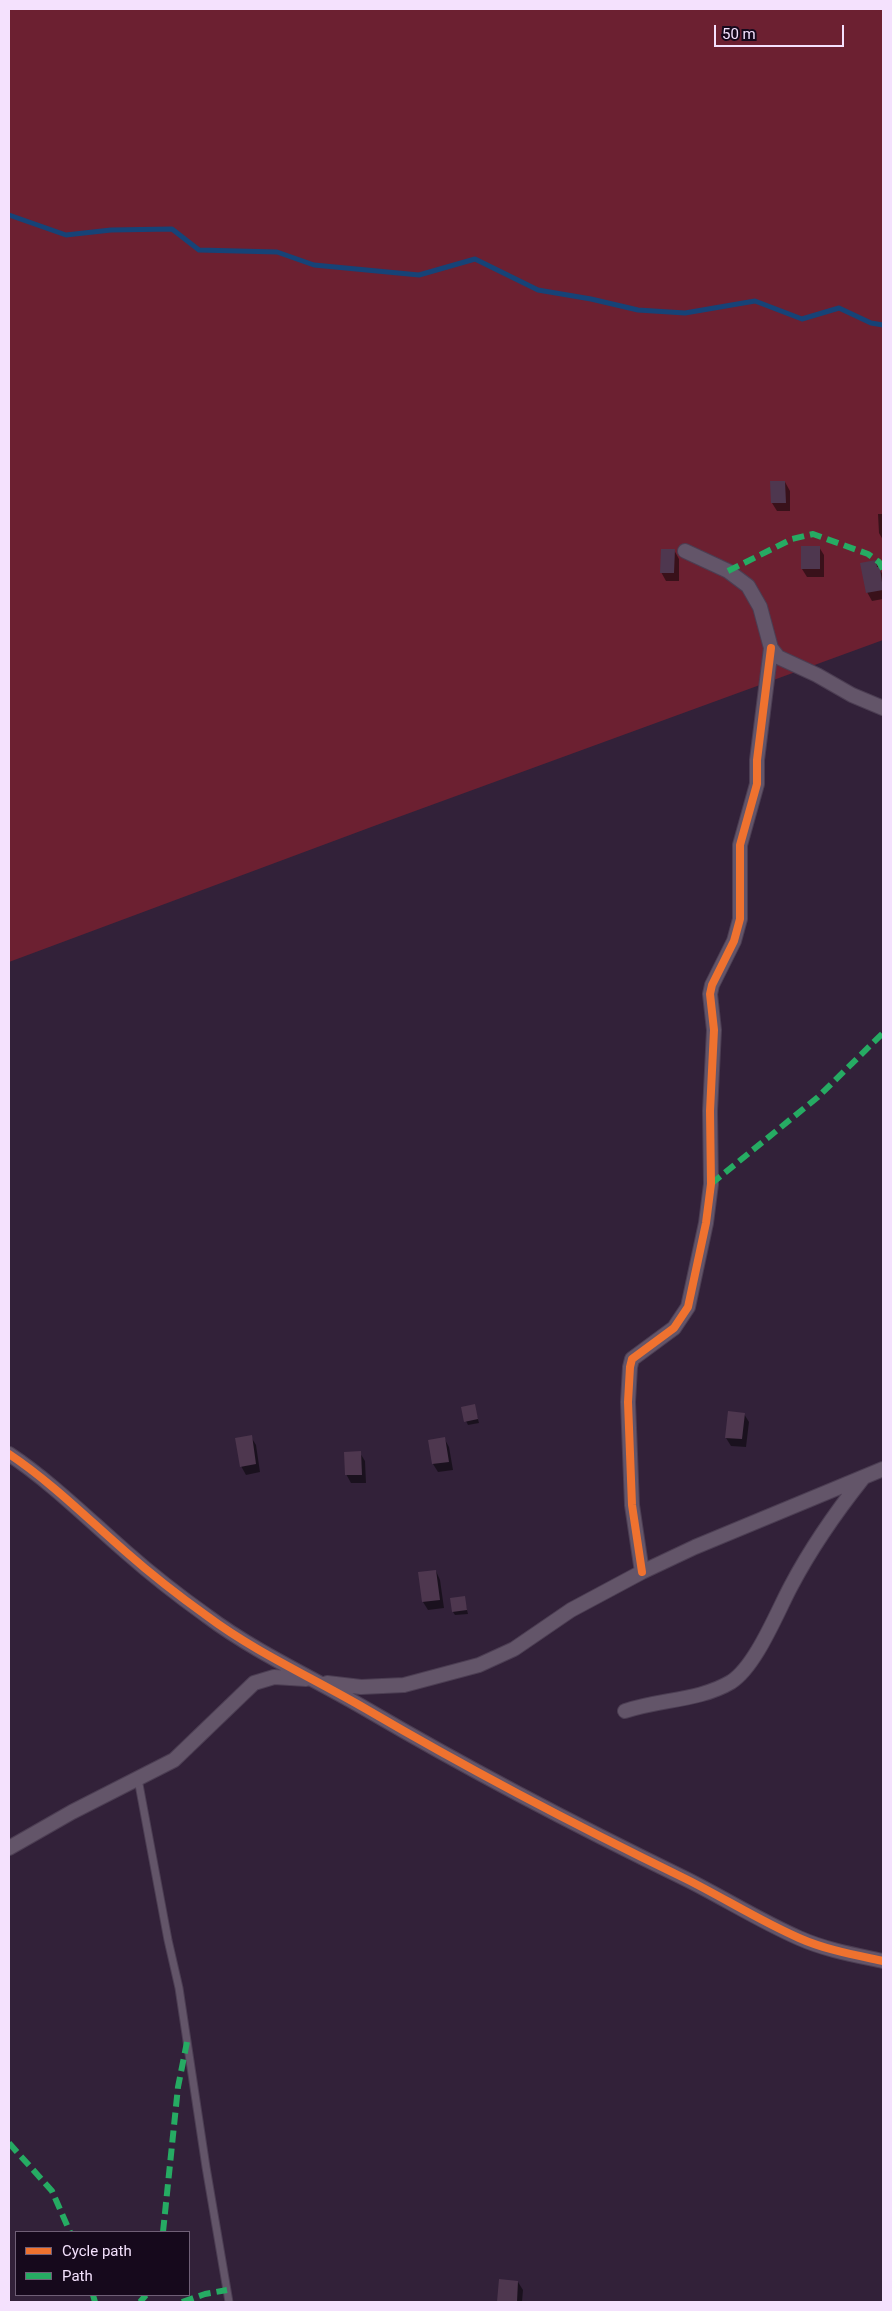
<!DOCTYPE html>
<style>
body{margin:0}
#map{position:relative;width:892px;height:2311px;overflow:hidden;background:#322139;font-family:Roboto,sans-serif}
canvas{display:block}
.frame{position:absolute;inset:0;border:10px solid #f4e1fd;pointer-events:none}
.legend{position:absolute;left:15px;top:2231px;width:175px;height:65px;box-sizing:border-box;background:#16091c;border:1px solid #6f5f76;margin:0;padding:6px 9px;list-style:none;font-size:15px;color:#f4e1fd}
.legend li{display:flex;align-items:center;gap:10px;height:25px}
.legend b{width:25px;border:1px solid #6f5f76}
.scale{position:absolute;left:714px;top:25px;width:130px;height:22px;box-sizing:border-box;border:2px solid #f4e1fd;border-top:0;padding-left:6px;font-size:15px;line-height:18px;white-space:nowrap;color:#f4e1fd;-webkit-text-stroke:4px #16091c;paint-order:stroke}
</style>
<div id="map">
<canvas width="892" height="2311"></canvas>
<div class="frame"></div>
<ul class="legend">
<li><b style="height:6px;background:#ef722f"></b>Cycle path</li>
<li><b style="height:6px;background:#26ab63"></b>Path</li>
</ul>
<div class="scale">50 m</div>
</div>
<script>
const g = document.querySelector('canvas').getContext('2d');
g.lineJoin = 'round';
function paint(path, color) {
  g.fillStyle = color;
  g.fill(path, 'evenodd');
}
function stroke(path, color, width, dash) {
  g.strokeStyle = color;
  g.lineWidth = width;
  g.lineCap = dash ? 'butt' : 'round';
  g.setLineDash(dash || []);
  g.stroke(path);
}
const green = new Path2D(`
 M9,9H883V640L374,826L9,962Z`);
const shadow = new Path2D(`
 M771,482H785L790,491V511H777L772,503Z
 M878,514H883V540L879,533Z
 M819,547L824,555V577H807L802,569Z
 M674,550L679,559V581H666L661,572Z
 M875,561L883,575V599L872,601L867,592Z
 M474,1405L479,1423L468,1425L466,1421Z
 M744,1414L749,1422L746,1447L731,1446L726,1438Z
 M251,1437L256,1445L260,1472L246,1475L241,1466Z
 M444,1438L449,1447L453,1470L438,1472L433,1464Z
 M360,1453L365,1461L366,1483H351L346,1474Z
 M436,1571L440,1580L444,1608L428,1610L423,1602Z
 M464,1598L468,1614L455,1615L453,1612Z
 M500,2280L518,2282L523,2290L522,2302H499Z`);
const stream = new Path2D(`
 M9,215L66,235L111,230L172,229L199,250L277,252L314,265L419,275L475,259L538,290L591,299L638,310L685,313L755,301L802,319L839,308L871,323L883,325`);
const building = new Path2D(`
 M770,481H785L786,503H771Z
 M801,546H820V569H801Z
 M661,549H675L674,573H660Z
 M876,560L877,567H880L883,590L866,593L860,563Z
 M475,1404L478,1419L464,1422L461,1407Z
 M728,1411L745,1413L742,1439L725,1438Z
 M252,1435L256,1464L240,1467L235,1438Z
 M445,1437L449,1462L432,1464L428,1440Z
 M361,1451L362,1475H345L344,1452Z
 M436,1570L440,1600L422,1602L418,1572Z
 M465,1596L467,1610L452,1612L450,1598Z
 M499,2279L518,2281L517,2302H497Z`);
const service = new Path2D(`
 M138,1779L168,1940L179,1988L206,2167L229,2302`);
const minor = new Path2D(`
 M685,551L728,571L748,586L760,607L771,648L778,657L817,675L852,695L883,708
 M9,1454C51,1482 88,1519 126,1552C152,1575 179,1596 207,1616C255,1652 313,1678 366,1709C470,1770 577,1826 686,1879C724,1898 760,1921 799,1938C826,1950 855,1955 883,1961
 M642,1572L632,1505L628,1402L630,1367L632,1359L674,1328L688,1307L706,1223L711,1184L710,1111L714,1030L710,994L712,985L734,941L740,919V845L757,784V760L771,648
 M327,1683L361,1687L404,1685L479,1665L514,1649L571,1610L642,1572L695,1547L883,1469
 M625,1711C660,1699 699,1701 731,1682C756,1666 777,1612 791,1586C811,1548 836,1512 863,1478
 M9,1848L72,1812L174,1760L254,1683L274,1677L306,1679`);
const quiet = new Path2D(`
 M728,571L792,539L813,534L868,554L879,562L883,569
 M711,1184L818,1097L883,1033
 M9,2143L52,2191L70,2232
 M163,2232L178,2087L187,2042
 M93,2295L95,2302
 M140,2302L146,2295
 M182,2302L205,2294L227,2290`);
const cycleway = new Path2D(`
 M9,1454C51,1482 88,1519 126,1552C152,1575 179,1596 207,1616C255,1652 313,1678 366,1709C470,1770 577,1826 686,1879C724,1898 760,1921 799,1938C826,1950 855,1955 883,1961
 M642,1572L632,1505L628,1402L630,1367L632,1359L674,1328L688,1307L706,1223L711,1184L710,1111L714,1030L710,994L712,985L734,941L740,919V845L757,784V760L771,648`);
paint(green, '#6c2031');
paint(shadow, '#0007');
stroke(stream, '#164377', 5);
paint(building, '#4e374f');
stroke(service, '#4c3e53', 9);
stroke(minor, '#4c3e53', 16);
stroke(service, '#635569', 7);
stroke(minor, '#635569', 14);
stroke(quiet, '#26ab63', 6, [12, 6]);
stroke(cycleway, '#ef722f', 8);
</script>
